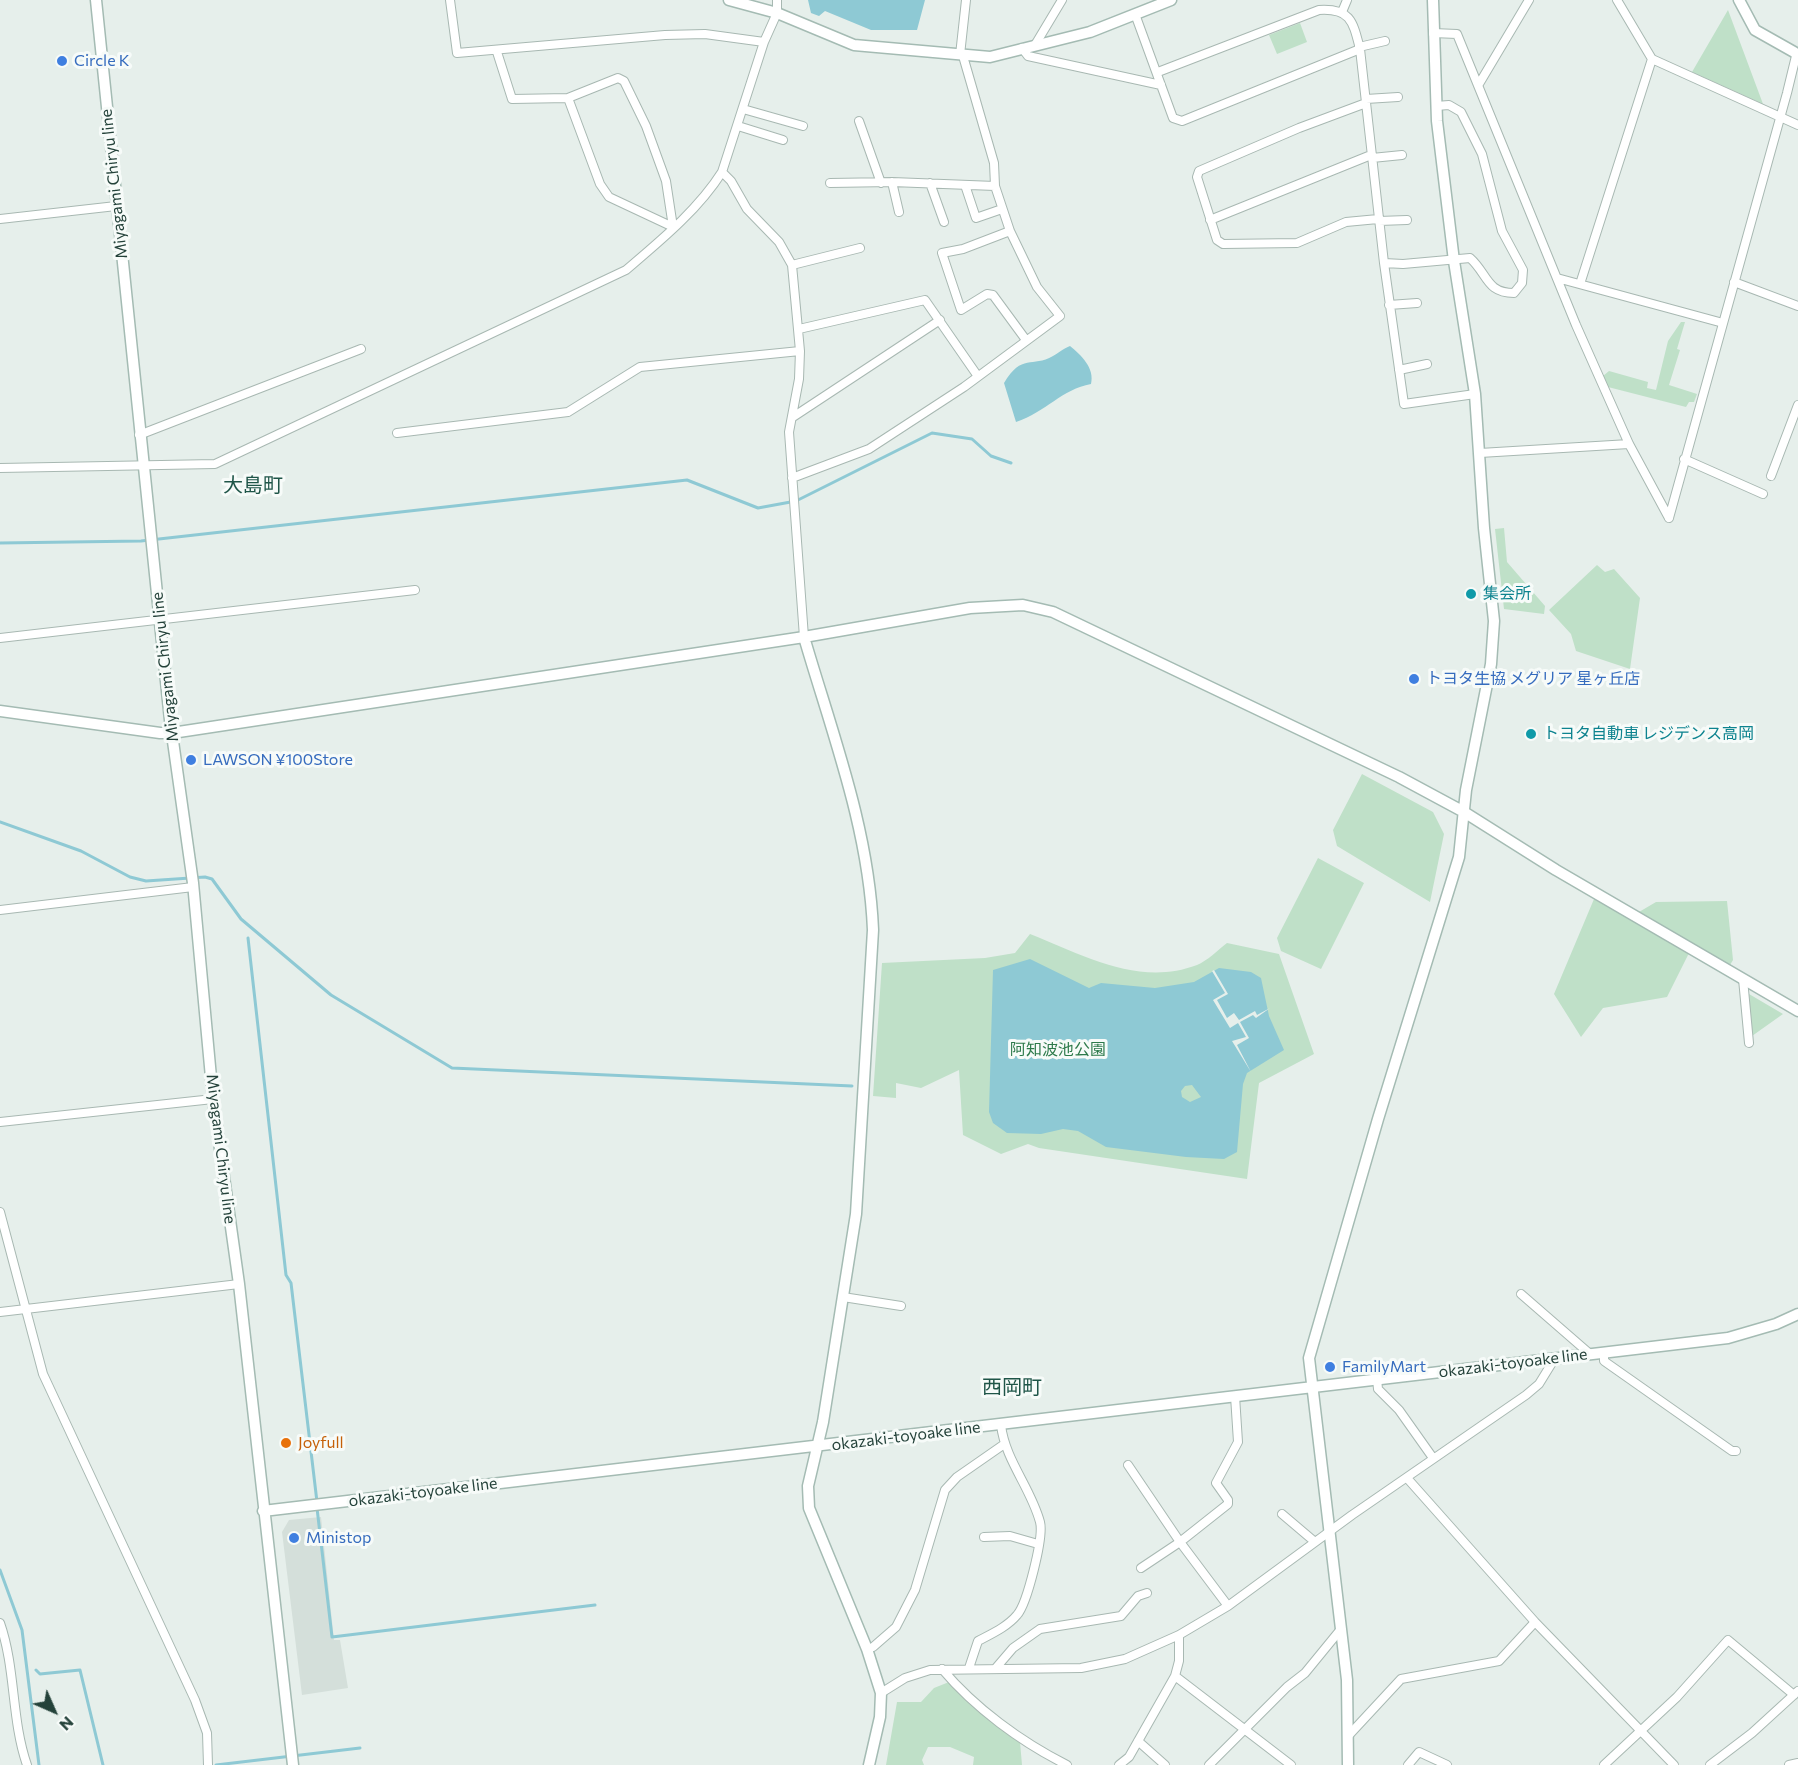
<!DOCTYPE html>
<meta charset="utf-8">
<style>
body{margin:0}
#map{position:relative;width:1798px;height:1765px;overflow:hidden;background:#e6efeb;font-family:Commissioner,sans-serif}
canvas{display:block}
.north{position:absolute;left:24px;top:1681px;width:60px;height:60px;-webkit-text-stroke:4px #f7fbf9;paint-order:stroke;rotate:135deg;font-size:16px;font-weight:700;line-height:24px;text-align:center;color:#24423a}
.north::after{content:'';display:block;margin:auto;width:21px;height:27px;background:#24423a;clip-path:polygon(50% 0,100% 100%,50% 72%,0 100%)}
</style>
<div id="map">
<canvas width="1798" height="1765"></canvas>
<div class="north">N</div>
</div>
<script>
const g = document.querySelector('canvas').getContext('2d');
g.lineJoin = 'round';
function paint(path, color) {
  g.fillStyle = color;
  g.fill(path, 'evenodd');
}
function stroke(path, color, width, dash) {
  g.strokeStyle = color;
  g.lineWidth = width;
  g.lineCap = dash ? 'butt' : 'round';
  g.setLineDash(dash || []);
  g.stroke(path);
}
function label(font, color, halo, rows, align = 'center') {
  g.font = font + ' Commissioner,"Noto Sans JP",sans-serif';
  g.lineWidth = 6;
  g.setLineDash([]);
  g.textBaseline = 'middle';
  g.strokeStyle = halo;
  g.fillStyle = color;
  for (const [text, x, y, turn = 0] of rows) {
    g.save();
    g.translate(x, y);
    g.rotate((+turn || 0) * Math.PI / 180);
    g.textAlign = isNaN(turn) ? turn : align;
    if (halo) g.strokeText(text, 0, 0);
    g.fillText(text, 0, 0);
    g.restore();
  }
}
const built = new Path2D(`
 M321,1517L334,1640H340L348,1688L302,1695L282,1532L289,1520Z`);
const green = new Path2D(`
 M1728,10L1763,104L1692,72Z
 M1300,23L1307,42L1277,54L1269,35Z
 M1681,322H1685L1677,349L1680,350L1669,385L1697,394L1694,402H1689L1686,407L1608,387L1603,376L1609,371L1648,382L1647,388L1656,390L1668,341Z
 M1504,528L1507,562L1545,606L1544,614L1504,609L1495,529Z
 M1597,565L1605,572L1614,569L1640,598L1630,669L1576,651L1571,634L1549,610Z
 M1362,774L1433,812L1444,834L1430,902L1337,846L1333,830Z
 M1318,858L1364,883L1321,969L1281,951L1277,938Z
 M1594,899L1689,953L1667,997L1603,1008L1581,1037L1554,994Z
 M1727,901L1733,960L1730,965L1639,912L1656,902Z
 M1030,934C1083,955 1139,987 1197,965C1207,961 1218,950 1227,943L1279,954L1314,1054L1259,1083L1247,1179L1039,1148L1028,1144L1001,1154L963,1135L959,1070L921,1088L896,1083V1098L873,1096L882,963L985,958L1015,953Z
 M1749,994L1783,1014L1752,1036Z
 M949,1682L1017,1738L1020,1742L1022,1765H973L974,1757L950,1747H928L922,1760L924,1765H886L897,1702H921L934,1688Z`);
const water = new Path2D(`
 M808,0H925L917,30H871L825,11L819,16L811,13Z
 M1070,346C1081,355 1095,368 1091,384C1062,389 1046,412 1016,422L1004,383C1022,353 1032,368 1053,356C1059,353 1062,349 1070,346Z
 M1030,959L1089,988L1101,983L1155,988L1194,982L1219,968L1251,972L1261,978L1269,1016L1284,1050L1247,1073L1243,1084L1237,1152L1224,1159L1186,1157L1106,1147L1078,1131L1063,1129L1041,1134L1007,1133L993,1123L989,1112L993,970ZM1192,1085L1201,1097L1190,1102L1182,1097L1181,1091L1185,1086Z`);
const pier = new Path2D(`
 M1214,970L1228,994L1217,1000L1227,1018L1234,1013L1239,1020L1255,1011L1257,1015L1270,1008L1256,1018L1253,1015L1240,1022L1249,1038L1237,1045L1251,1072L1232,1041L1246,1037L1238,1023L1230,1028L1213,1000L1225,993L1212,971Z`);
const stream = new Path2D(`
 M0,543L141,541L687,480L758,508L796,501L932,433L972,439L991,456L1011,463
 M0,822L81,851L130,877L146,881L205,877L212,879L241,919L331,995L452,1068L852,1086
 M248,938L286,1275L291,1283L317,1502
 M317,1508L332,1637L595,1605
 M0,1570L22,1630L39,1765
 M36,1670L40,1674L80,1670L103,1765
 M216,1765L360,1748`);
const street = new Path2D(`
 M450,0L457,53L665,35L705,34L764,42
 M1617,0L1652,59L1798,125
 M1342,12L1347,0
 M1135,14L1173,118L1182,121L1360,49
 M1433,33L1457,34L1576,325L1629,444L1669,518
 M1035,45L1062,0
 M1359,47L1385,41
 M1022,48L1028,56L1161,85
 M497,52L512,99L568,98L600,184L609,197L673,227
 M960,55L966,0
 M1158,72L1319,10C1351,8 1353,22 1360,49L1384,263L1404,404L1475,394
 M1479,84L1529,0
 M568,98L618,78L624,81L646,126L666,181L673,227
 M1366,99L1398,97
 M1366,103L1299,128L1199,171L1197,177L1217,240L1223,244L1297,243L1346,222L1378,219
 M743,109L803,126
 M859,121L881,183
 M738,126L783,140
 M1372,158L1402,155
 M722,172L731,181L747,209L779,242L792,265L800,351L799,379L789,432L804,637
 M892,182L899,212
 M830,183L892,182L995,186
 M930,183L944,222
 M965,185L976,218L1002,209
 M0,219L116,206
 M1210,220L1371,155
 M1379,221L1407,220
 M1010,231L963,249L942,253L961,310L987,294L993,295L1026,340
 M1384,263L1403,264L1470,258C1488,274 1486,293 1514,293L1522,283L1523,270L1502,231L1482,154L1461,112L1449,105L1436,106
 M792,265L860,248
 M1557,278L1723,323
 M1734,282L1798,306
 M1580,284L1652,59
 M1389,305L1417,303
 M799,329L925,300L977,375
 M1399,370L1427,364
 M793,417L940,320
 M397,433L568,412L640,367L800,351
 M139,435L361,349
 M1480,453L1629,444
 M1684,459L1763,494
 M0,468L215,464L626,270C660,241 698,210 722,172L764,42L777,13V0
 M1771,476L1798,405
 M792,478L869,449L964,387L1060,316L1037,287L1010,231L995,186L994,163L963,56
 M1669,518L1787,93L1796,56L1794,52
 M0,638L415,590
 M0,910L193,887
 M1743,979L1749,1043
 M0,1122L213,1099
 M0,1212L43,1374L195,1700L207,1733L208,1765
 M1521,1294L1590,1354
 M843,1297L901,1306
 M0,1312L239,1284
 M1604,1352V1361L1732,1451H1736
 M1377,1379L1378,1389L1399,1410L1433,1458
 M1128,1465L1180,1542L1228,1504V1500L1216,1483L1238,1442L1235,1396
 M1407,1478L1535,1622L1674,1765
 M1282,1514L1315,1542
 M984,1537L1010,1536L1038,1544
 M1141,1568L1180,1542L1228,1606
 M0,1623C16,1669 11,1719 27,1765
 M867,1649L873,1647L896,1627L915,1590L945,1490L957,1477L1003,1445
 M969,1668L978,1641C991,1634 1007,1627 1017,1615C1027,1604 1044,1537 1040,1522C1031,1488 1005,1460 1001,1425
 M942,1669C975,1708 1021,1742 1067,1765
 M995,1669L1013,1648L1040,1629L1121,1616L1138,1596L1147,1593
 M1175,1676L1291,1765
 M881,1693L905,1678L930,1670L1081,1668L1125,1659L1179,1635L1228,1606L1352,1515L1526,1395L1539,1384L1555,1358
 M1349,1735L1401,1679L1499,1661L1535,1622
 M1138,1741L1165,1765
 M1119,1765L1129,1757L1175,1676L1179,1661V1635
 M1209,1765L1287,1687L1305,1673L1341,1629
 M1408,1765L1419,1752L1447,1765
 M1604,1765L1677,1697L1728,1640L1794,1695
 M1710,1765L1752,1733L1798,1691
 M1789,1765L1798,1763`);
const secondary = new Path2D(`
 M96,0L170,720L193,883L213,1099L239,1284L293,1765
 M729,0L777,13L854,45L990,57L1090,32L1171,0
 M1739,0L1755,30L1794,52
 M804,637C832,733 869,829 873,930L856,1214L823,1422L808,1486L809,1508L867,1649L881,1693L880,1717L869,1765
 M0,711L160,733H172L804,637L970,608L1023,605L1053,612L1399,777L1464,812L1556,870L1798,1011
 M263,1511L1728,1338L1776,1324L1798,1314
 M1348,1765L1347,1680L1309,1358L1378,1119L1459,857L1466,790L1491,664L1494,621L1484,528L1475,394L1454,261L1437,121L1433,0`);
const markers = [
 [62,61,6,"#3f7fe0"],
 [1471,594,6,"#0f9aa8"],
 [1414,679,6,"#3f7fe0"],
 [1531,734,6,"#0f9aa8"],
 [191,760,6,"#3f7fe0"],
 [1330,1367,6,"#3f7fe0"],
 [286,1443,6,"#e8710a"],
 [294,1538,6,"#3f7fe0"]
];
const shopNames = [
 ["Circle K",74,61],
 ["トヨタ生協 メグリア 星ヶ丘店",1426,679],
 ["LAWSON ¥100Store",203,760],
 ["FamilyMart",1342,1367],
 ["Ministop",306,1538]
];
const streetNames = [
 ["Miyagami Chiryu line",114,184,-96],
 ["Miyagami Chiryu line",165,667,-96],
 ["Miyagami Chiryu line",221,1149,83],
 ["okazaki-toyoake line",1513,1363,-7],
 ["okazaki-toyoake line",906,1436,-7],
 ["okazaki-toyoake line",423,1492,-7]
];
const cultureNames = [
 ["集会所",1483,594],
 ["トヨタ自動車 レジデンス高岡",1543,734]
];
const parkNames = [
 ["阿知波池公園",1058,1050]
];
const foodNames = [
 ["Joyfull",298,1443]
];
const quarterNames = [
 ["大島町",253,485],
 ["西岡町",1012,1387]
];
paint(built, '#d4dfda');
paint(green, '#bfe0c8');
paint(water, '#8ec9d4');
paint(pier, '#e6efeb');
stroke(stream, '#8ec9d4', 3);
stroke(street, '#a8b8b2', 10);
stroke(secondary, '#a4bbb3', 13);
stroke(street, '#fff', 8);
stroke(secondary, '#fff', 10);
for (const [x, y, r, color] of markers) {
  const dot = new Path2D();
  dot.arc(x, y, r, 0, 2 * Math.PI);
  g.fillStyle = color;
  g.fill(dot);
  stroke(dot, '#f7fbf9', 2);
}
label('16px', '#366cbe', '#f7fbf9', shopNames, 'left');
label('16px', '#24423a', '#f7fbf9', streetNames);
label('16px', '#0d838f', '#f7fbf9', cultureNames, 'left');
label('16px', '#2d7a4b', '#f7fbf9', parkNames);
label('16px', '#c56008', '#f7fbf9', foodNames, 'left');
label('20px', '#1f5548', '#f7fbf9', quarterNames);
</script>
